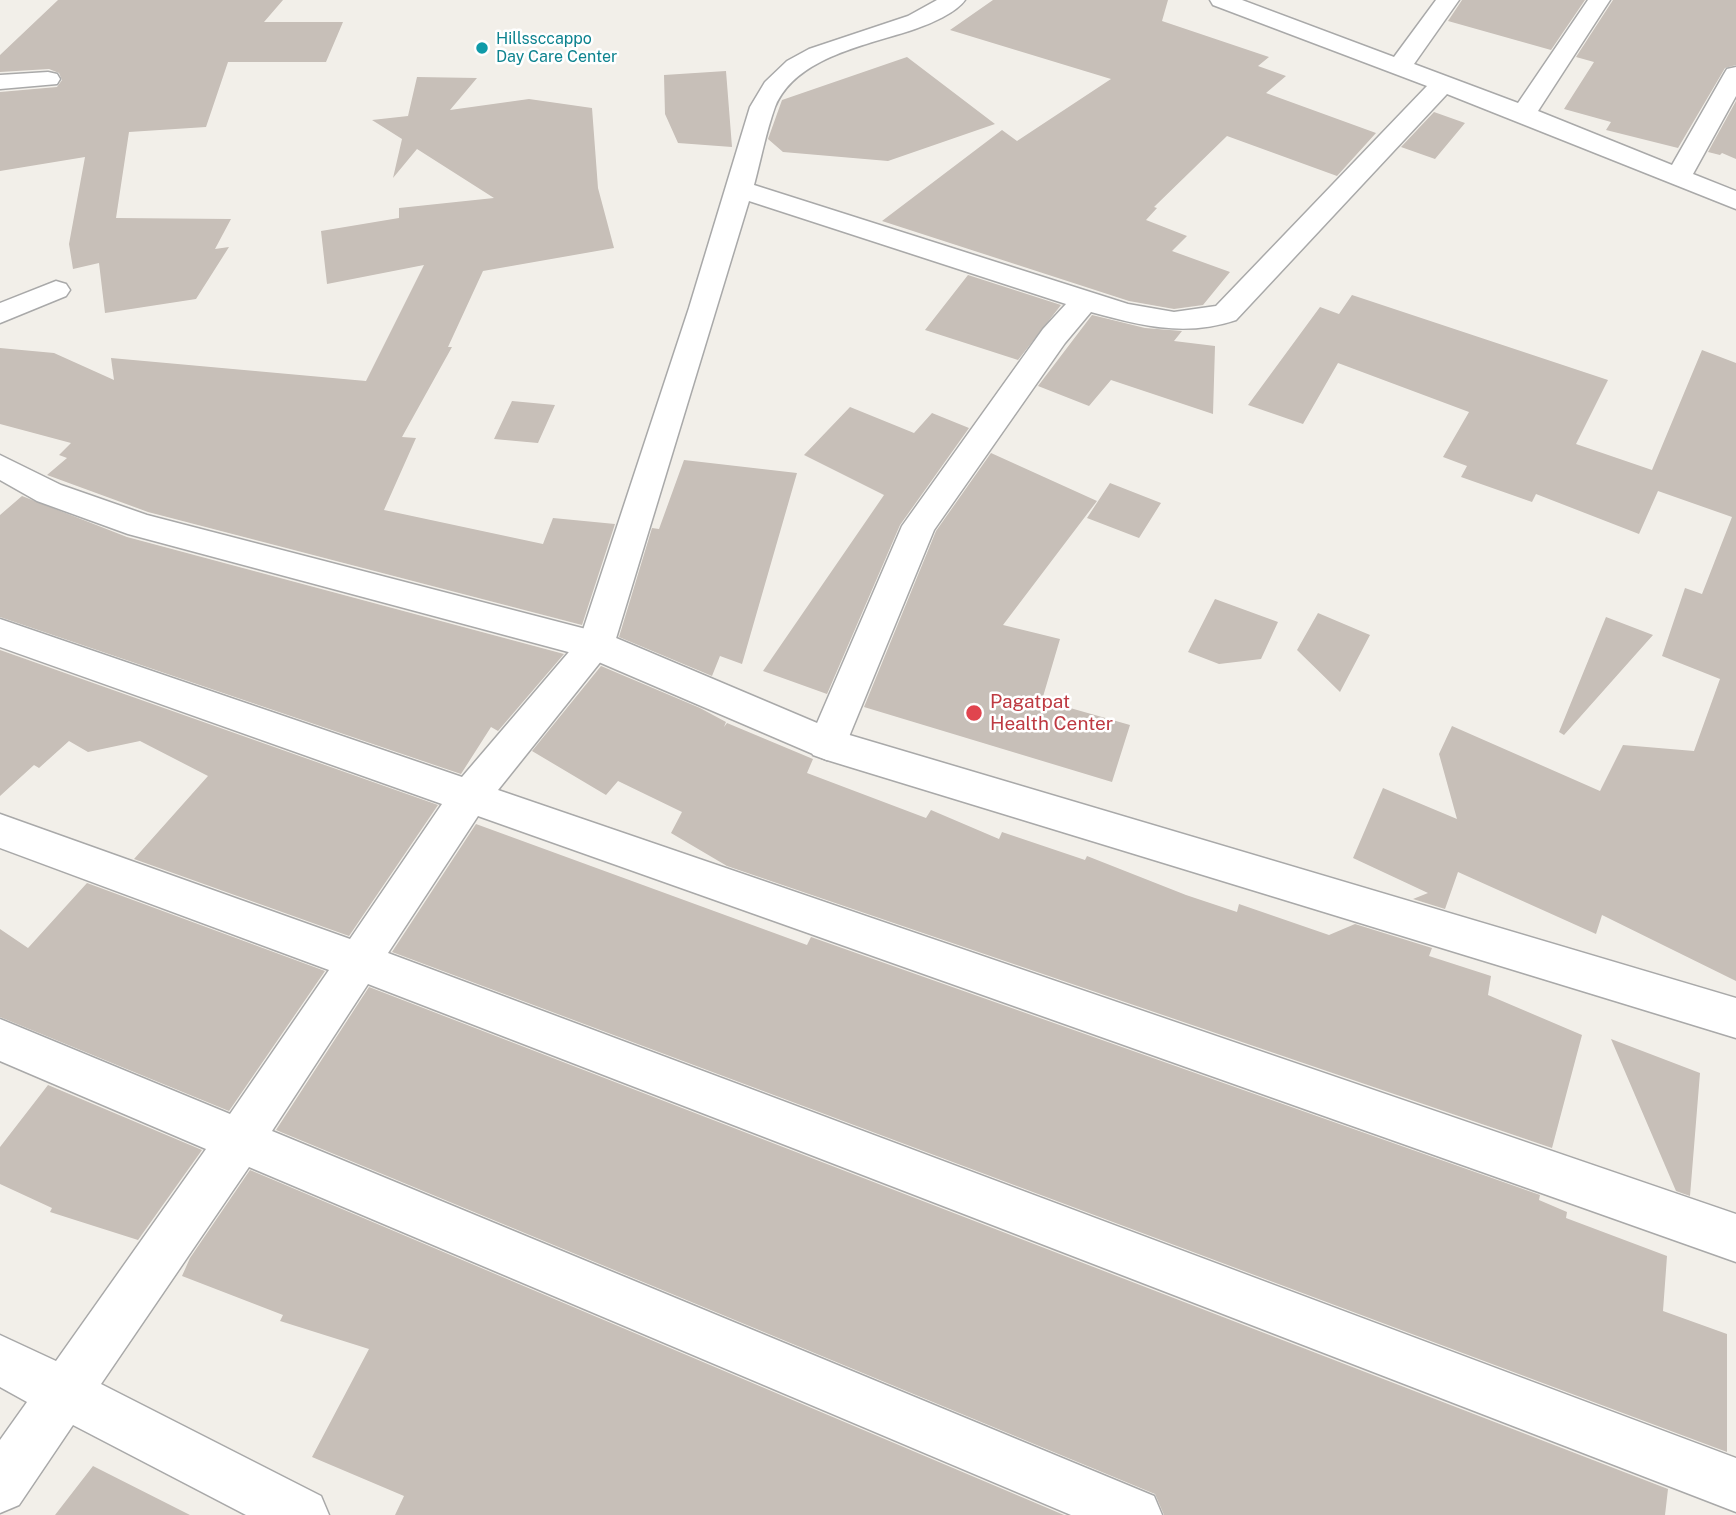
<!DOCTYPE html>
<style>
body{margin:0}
canvas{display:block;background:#f2efe9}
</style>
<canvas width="1736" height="1515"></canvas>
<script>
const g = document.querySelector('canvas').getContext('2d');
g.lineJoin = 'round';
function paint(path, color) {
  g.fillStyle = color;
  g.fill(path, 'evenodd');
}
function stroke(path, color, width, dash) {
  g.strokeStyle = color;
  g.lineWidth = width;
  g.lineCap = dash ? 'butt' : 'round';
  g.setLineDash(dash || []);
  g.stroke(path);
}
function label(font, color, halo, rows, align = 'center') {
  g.font = font + ' "Public Sans",sans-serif';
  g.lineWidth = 5;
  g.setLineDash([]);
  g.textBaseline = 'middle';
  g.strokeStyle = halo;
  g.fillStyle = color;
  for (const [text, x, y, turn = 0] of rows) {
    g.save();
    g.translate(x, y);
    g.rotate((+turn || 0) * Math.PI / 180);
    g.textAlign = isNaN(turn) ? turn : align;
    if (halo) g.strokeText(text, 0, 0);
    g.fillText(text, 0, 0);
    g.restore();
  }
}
const building = new Path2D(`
 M58,0H283L264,22H343L326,62H228L206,127L129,132L116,218L231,219L215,249L229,247L196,299L105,313L99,263L73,269L69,244L85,157L0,171V92L57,87L62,80L59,73L49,69L0,72V55Z
 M993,0H1168L1162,21L1269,57L1258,66L1286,76L1266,93L1376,133L1337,176L1227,136L1154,207L1157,208L1146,220L1187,236L1172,251L1230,272L1203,305L1174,309L1129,301L882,221L1002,130L1017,141L1111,79L950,30Z
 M1462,0H1585L1551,50L1448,21Z
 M1613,0H1736V65L1725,68L1678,148L1606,130L1611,122L1564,109L1594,62L1576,57Z
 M907,57L995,124L888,161L783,152L768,139L782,100Z
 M726,71L732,147L678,143L665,114L664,75Z
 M417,77L477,78L450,110L529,99L592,108L598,188L614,248L483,271L448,347H452L402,437L416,438L384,510L543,544L553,518L615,524L582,625L148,512L47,475L67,458L59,455L71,443L0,424V348L54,353L114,380L111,358L366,381L424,265L327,284L321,231L399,218V208L494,198L417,149L393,178L402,139L372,120L408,116Z
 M1736,101V159L1722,153L1720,155L1708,152Z
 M1434,112L1465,123L1435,159L1401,147Z
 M968,275L1061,305L1018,360L925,330Z
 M1352,295L1608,380L1576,444L1652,470L1702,350L1736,363V981L1602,915L1596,934L1458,872L1445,909L1413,899L1428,893L1353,858L1383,788L1457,819L1439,754L1452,726L1600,791L1623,745L1694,751L1720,679L1662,656L1685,588L1702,594L1732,517L1658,491L1639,534L1536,494L1532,502L1461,477L1467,466L1443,457L1469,412L1338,363L1303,424L1248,405L1320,307L1339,314Z
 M1092,315L1145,328L1182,331L1174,341L1215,346L1213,414L1111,380L1089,406L1038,386Z
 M512,401L555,405L538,443L494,439Z
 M850,407L914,433L932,413L969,428L900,525L827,694L763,671L884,495L804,455Z
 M991,453L1097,501L1003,625L1060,639L1042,700L1130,725L1112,782L864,707L936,531Z
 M684,460L797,473L742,664L720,656L712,676L619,637L652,528L659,529Z
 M1110,483L1161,503L1139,538L1087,518Z
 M22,496L127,537L564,654L498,731L491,727L461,774L0,617V515Z
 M1215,599L1278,622L1261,659L1219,664L1188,652Z
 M1318,613L1370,635L1340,692L1297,650Z
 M1606,617L1653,635L1564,735L1559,732Z
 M0,650L438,805L349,936L134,859L208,776L140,741L88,752L69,741L39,768L34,765L0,796Z
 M601,666L700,708L726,722L724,727L727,723L813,759L807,773L926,818L931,810L999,839L1002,832L1085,860L1087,856L1186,895L1237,912L1239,904L1329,935L1355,924L1432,948L1429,956L1491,976L1488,995L1582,1035L1552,1148L727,866L671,833L682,812L618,781L606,795L532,751Z
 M476,824L807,945L811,937L1540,1195L1539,1200L1567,1212L1566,1218L1667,1256L1663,1311L1727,1334V1452L392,952Z
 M87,883L325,971L229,1111L0,1017V929L28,948Z
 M369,987L1668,1489L1665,1515H1164L1155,1494L276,1130Z
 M1611,1039L1700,1073L1690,1196L1676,1191Z
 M48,1085L202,1150L138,1240L50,1212L52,1208L0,1184V1147Z
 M250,1170L1064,1515H395L404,1496L312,1457L369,1349L280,1321L283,1315L182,1276L190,1258Z
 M93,1466L190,1515H55Z`);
const minor = new Path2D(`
 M937,0H965C956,13 930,24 915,29C869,45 796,56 775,107C766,132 761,159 754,185L1128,304L1174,312L1216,306L1427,86L1213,5L1210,0H1242L1394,57L1436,0H1459L1414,64L1518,103L1588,0H1610L1538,111L1672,165L1724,74L1727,69L1736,67V96L1693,174L1736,191V209L1447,94L1236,320C1185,337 1142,326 1091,312L1065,343L934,530L846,744L841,755L827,760L813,755L808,744L902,526L1043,329L1066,304L749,201L614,645L498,790L1736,1214V1262L478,816L388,953L1736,1458V1512L368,984L272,1131L1154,1496L1162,1515H1071L249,1167L101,1384L321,1496L329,1515H246L73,1425L19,1505L0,1513V1440L27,1402L0,1387V1335L56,1361L206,1149L0,1061V1019L230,1114L329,970L0,848V814L350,939L442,804L0,647V619L462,777L580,639L689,308L750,107L765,82L787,61L809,49L908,16Z
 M48,72L57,74L60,79L57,84L0,89V75Z
 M56,281L66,284L70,290L66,296L0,323V303Z`);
const tertiary = new Path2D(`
 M0,455L61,485L147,515L609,635L836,731L1736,998V1038L827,760L587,657L128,534L37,501L0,480Z`);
const markers = [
 [482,48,7,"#0f9aa8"],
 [974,713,9,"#e0444e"]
];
const farCulturenames = [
 ["Hillssccappo",496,39],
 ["Day Care Center",496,57]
];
const healthNames = [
 ["Pagatpat",990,702],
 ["Health Center",990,724]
];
paint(building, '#c7bfb8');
stroke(minor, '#a9a9a9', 3);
stroke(tertiary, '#a9a9a9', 3);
paint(minor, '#fff');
paint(tertiary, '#fff');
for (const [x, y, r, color] of markers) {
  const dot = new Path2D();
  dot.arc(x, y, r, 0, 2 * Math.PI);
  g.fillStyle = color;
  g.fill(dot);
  stroke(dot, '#fff', 2.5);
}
label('16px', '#0d838f', '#fff', farCulturenames, 'left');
label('19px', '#be3a42', '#fff', healthNames, 'left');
</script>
